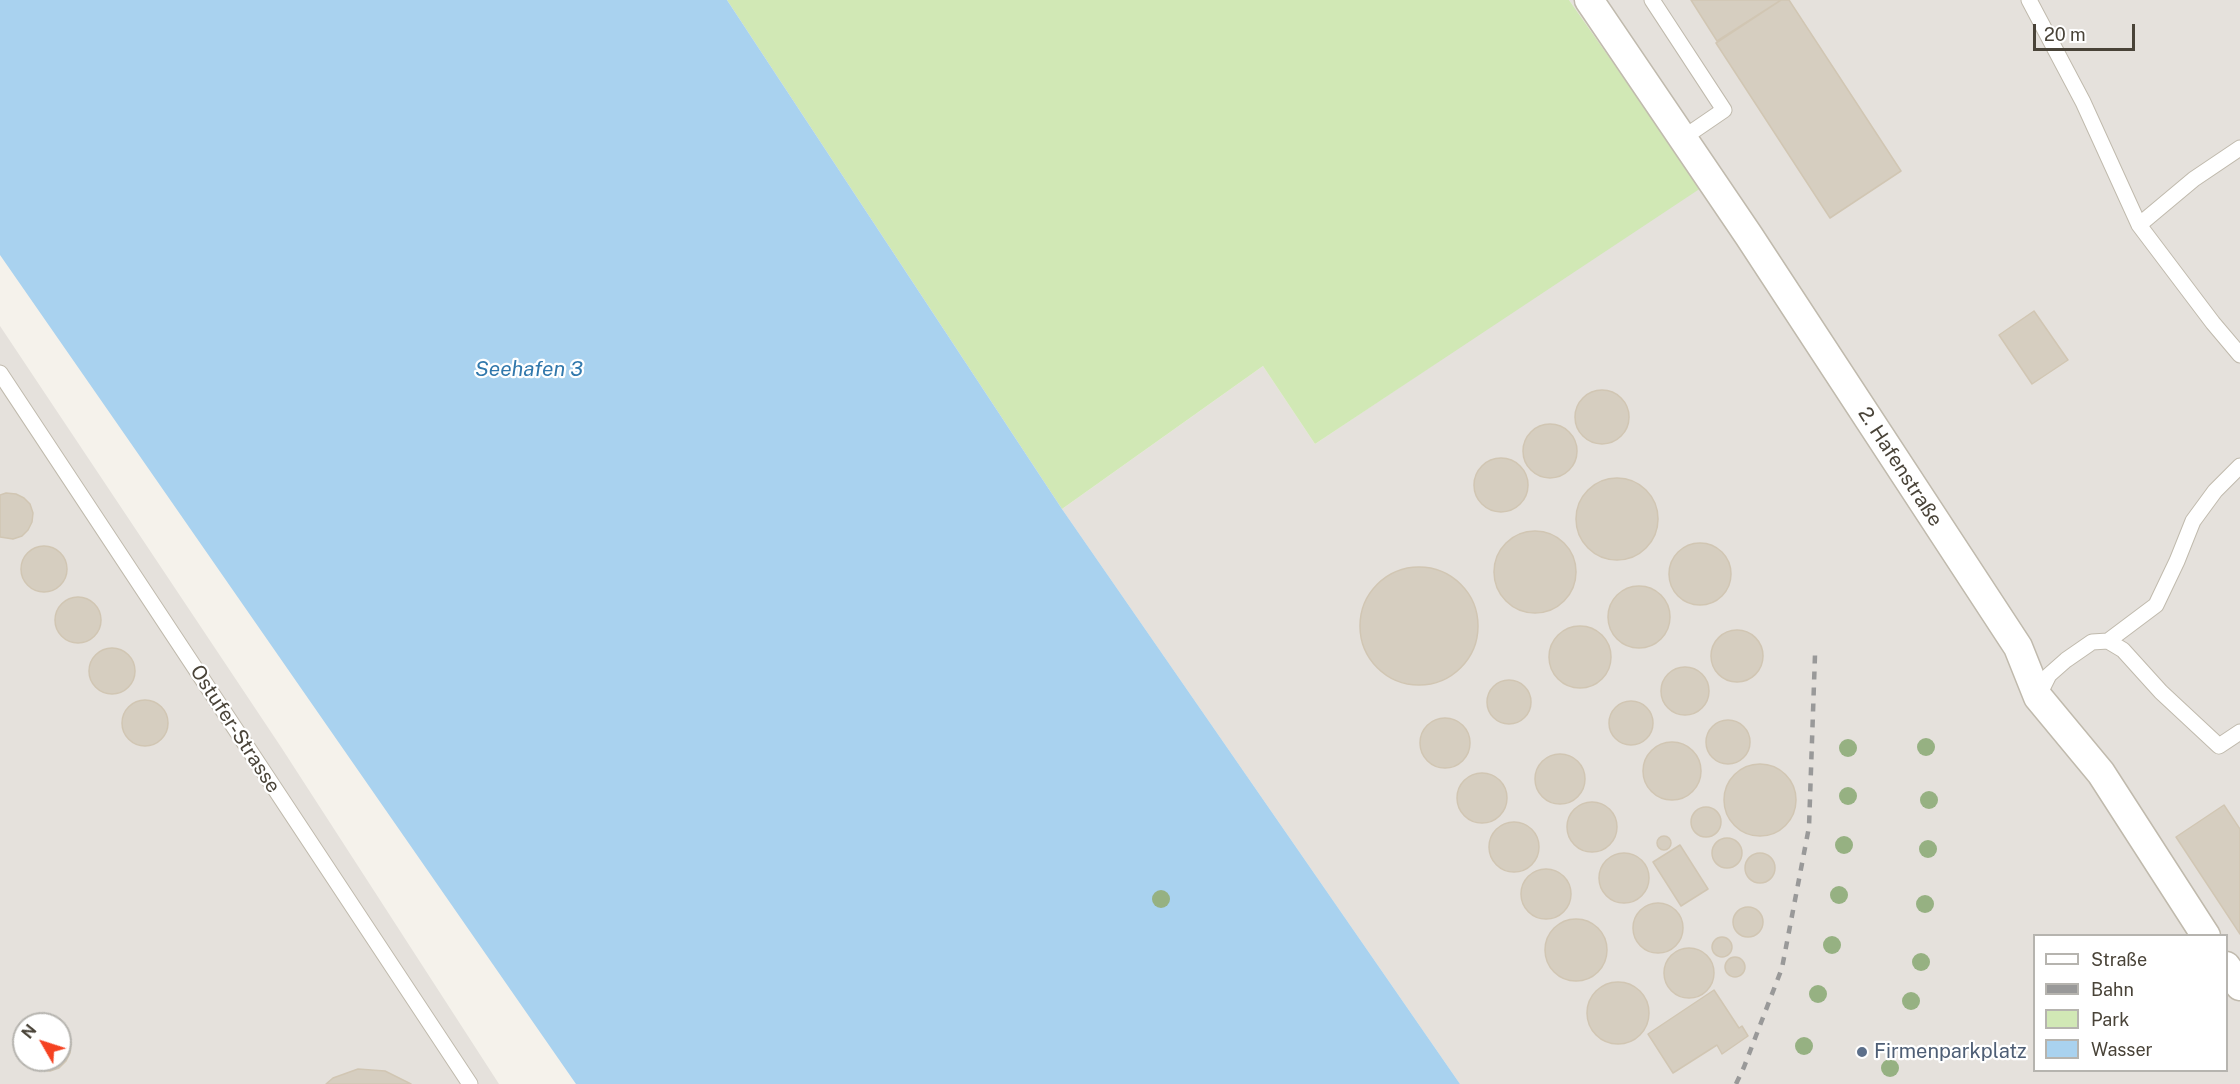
<!DOCTYPE html>
<meta charset="utf-8">
<style>
body{margin:0}
#map{position:relative;width:2240px;height:1084px;overflow:hidden;background:#f5f2eb;font-family:"Public Sans",sans-serif}
canvas{display:block}
.legend{position:absolute;left:2033px;top:934px;width:195px;height:138px;box-sizing:border-box;background:#fff;border:2px solid #b6b4af;margin:0;padding:8px 10px;list-style:none;font-size:18px;color:#494338}
.legend li{display:flex;align-items:center;gap:12px;height:30px}
.legend b{width:30px;border:2px solid #b6b4af}
.north{position:absolute;left:12px;top:1012px;width:60px;height:60px;box-sizing:border-box;background:#fff;border:2px solid #b6b4af;border-radius:50%;rotate:309deg;font-size:16px;font-weight:700;line-height:24px;text-align:center;color:#494338}
.north::after{content:'';display:block;margin:auto;width:21px;height:27px;background:#f54221;clip-path:polygon(50% 0,100% 100%,50% 72%,0 100%)}
.scale{position:absolute;left:2033px;top:24px;width:102px;height:27px;box-sizing:border-box;border:3px solid #494338;border-top:0;padding-left:8px;font-size:18px;line-height:21px;white-space:nowrap;color:#494338;-webkit-text-stroke:4px #fff;paint-order:stroke}
</style>
<div id="map">
<canvas width="2240" height="1084"></canvas>
<ul class="legend">
<li><b style="height:8px;background:#fff"></b>Straße</li>
<li><b style="height:8px;background:#999"></b>Bahn</li>
<li><b style="height:16px;background:#d1e8b5"></b>Park</li>
<li><b style="height:16px;background:#a9d2ef"></b>Wasser</li>
</ul>
<div class="north">N</div>
<div class="scale">20 m</div>
</div>
<script>
const g = document.querySelector('canvas').getContext('2d');
g.lineJoin = 'round';
function paint(path, color) {
  g.fillStyle = color;
  g.fill(path, 'evenodd');
}
function stroke(path, color, width, dash) {
  g.strokeStyle = color;
  g.lineWidth = width;
  g.lineCap = dash ? 'butt' : 'round';
  g.setLineDash(dash || []);
  g.stroke(path);
}
function label(font, color, halo, rows, align = 'center') {
  g.font = font + ' "Public Sans",sans-serif';
  g.lineWidth = 4.5;
  g.setLineDash([]);
  g.textBaseline = 'middle';
  g.strokeStyle = halo;
  g.fillStyle = color;
  for (const [text, x, y, turn = 0] of rows) {
    g.save();
    g.translate(x, y);
    g.rotate((+turn || 0) * Math.PI / 180);
    g.textAlign = isNaN(turn) ? turn : align;
    if (halo) g.strokeText(text, 0, 0);
    g.fillText(text, 0, 0);
    g.restore();
  }
}
const industrial = new Path2D(`
 M1569,0H2240V1084H1460L1062,509L1263,366L1315,444L1439,361L1675,152ZM2034,936H2226V1070H2034Z
 M0,326L281,747L499,1084H0ZM24,1024H60V1060H24Z`);
const green = new Path2D(`
 M727,0H1569L1701,188L1315,444L1263,366L1062,509Z`);
const water = new Path2D(`
 M0,0H727L1062,509L1460,1084H576L0,255Z`);
const building = new Path2D(`
 M1691,0H1781L1717,41Z
 M1781,0H1789L1901,171L1830,218L1716,43Z
 M2034,311L2068,360L2032,384L1999,335Z
 M1575 417a27 27 0 1 1 54 0a27 27 0 1 1-54 0Z
 M1523 451a27 27 0 1 1 54 0a27 27 0 1 1-54 0Z
 M1474 485a27 27 0 1 1 54 0a27 27 0 1 1-54 0Z
 M1576 519a41 41 0 1 1 82 0a41 41 0 1 1-82 0Z
 M6,493L16,494L24,498L30,504L33,513L32,522L28,530L22,536L13,539L0,537V495Z
 M1494 572a41 41 0 1 1 82 0a41 41 0 1 1-82 0Z
 M1669 574a31 31 0 1 1 62 0a31 31 0 1 1-62 0Z
 M21 569a23 23 0 1 1 46 0a23 23 0 1 1-46 0Z
 M1360 626a59 59 0 1 1 118 0a59 59 0 1 1-118 0Z
 M1608 617a31 31 0 1 1 62 0a31 31 0 1 1-62 0Z
 M55 620a23 23 0 1 1 46 0a23 23 0 1 1-46 0Z
 M1549 657a31 31 0 1 1 62 0a31 31 0 1 1-62 0Z
 M1711 656a26 26 0 1 1 52 0a26 26 0 1 1-52 0Z
 M89 671a23 23 0 1 1 46 0a23 23 0 1 1-46 0Z
 M1661 691a24 24 0 1 1 48 0a24 24 0 1 1-48 0Z
 M1487 702a22 22 0 1 1 44 0a22 22 0 1 1-44 0Z
 M122 723a23 23 0 1 1 46 0a23 23 0 1 1-46 0Z
 M1609 723a22 22 0 1 1 44 0a22 22 0 1 1-44 0Z
 M1420 743a25 25 0 1 1 50 0a25 25 0 1 1-50 0Z
 M1706 742a22 22 0 1 1 44 0a22 22 0 1 1-44 0Z
 M1643 771a29 29 0 1 1 58 0a29 29 0 1 1-58 0Z
 M1535 779a25 25 0 1 1 50 0a25 25 0 1 1-50 0Z
 M1724 800a36 36 0 1 1 72 0a36 36 0 1 1-72 0Z
 M1457 798a25 25 0 1 1 50 0a25 25 0 1 1-50 0Z
 M1567 827a25 25 0 1 1 50 0a25 25 0 1 1-50 0Z
 M2224,805L2240,829V934L2176,837Z
 M1691 822a15 15 0 1 1 30 0a15 15 0 1 1-30 0Z
 M1489 847a25 25 0 1 1 50 0a25 25 0 1 1-50 0Z
 M1657 843a7 7 0 1 1 14 0a7 7 0 1 1-14 0Z
 M1712 853a15 15 0 1 1 30 0a15 15 0 1 1-30 0Z
 M1680,845L1708,889L1681,906L1653,862Z
 M1745 868a15 15 0 1 1 30 0a15 15 0 1 1-30 0Z
 M1599 878a25 25 0 1 1 50 0a25 25 0 1 1-50 0Z
 M1521 894a25 25 0 1 1 50 0a25 25 0 1 1-50 0Z
 M1633 928a25 25 0 1 1 50 0a25 25 0 1 1-50 0Z
 M1733 922a15 15 0 1 1 30 0a15 15 0 1 1-30 0Z
 M1545 950a31 31 0 1 1 62 0a31 31 0 1 1-62 0Z
 M1712 947a10 10 0 1 1 20 0a10 10 0 1 1-20 0Z
 M1664 973a25 25 0 1 1 50 0a25 25 0 1 1-50 0Z
 M1725 967a10 10 0 1 1 20 0a10 10 0 1 1-20 0Z
 M1587 1013a31 31 0 1 1 62 0a31 31 0 1 1-62 0Z
 M1714,990L1739,1028L1742,1026L1748,1036L1722,1054L1717,1045L1673,1073L1648,1034Z
 M60,1027L68,1034L71,1043L70,1053L66,1061L59,1068L50,1071L41,1070L33,1066L27,1060H60Z
 M358,1069L385,1071L411,1084H326L333,1078Z`);
const service = new Path2D(`
 M1652,0L1724,110L1683,138
 M2029,0L2083,102L2139,225L2213,323L2240,355
 M2139,225L2194,179L2240,148
 M0,373L470,1084
 M2108,641L2156,605L2177,561L2193,521L2215,491L2240,466
 M2038,697L2049,675L2066,660L2092,642L2108,641L2123,650L2161,692L2219,746L2240,732`);
const minor = new Path2D(`
 M1589,0L1749,236L2018,647L2038,697L2101,773L2206,936
 M2226,966L2240,986`);
const rail = new Path2D(`
 M1736,1084L1744,1067L1782,968L1809,827L1815,655`);
const trees = [
 [1926,747],
 [1848,748],
 [1848,796],
 [1929,800],
 [1844,845],
 [1928,849],
 [1839,895],
 [1161,899],
 [1925,904],
 [1832,945],
 [1921,962],
 [1818,994],
 [1911,1001],
 [1804,1046],
 [1890,1068]
];
const markers = [
 [1862,1052,6,"#5c6f8a"]
];
const streetNames = [
 ["2. Hafenstraße",1900,467,57],
 ["Ostufer-Strasse",235,729,57]
];
const serviceNames = [
 ["Firmenparkplatz",1874,1052]
];
const waterNames = [
 ["Seehafen 3",529,370]
];
paint(industrial, '#e5e1dc');
paint(green, '#d1e8b5');
paint(water, '#a9d2ef');
paint(building, '#d6cec0');
stroke(building, '#d1c6b3', 1.5);
stroke(service, '#c0baad', 17);
stroke(minor, '#c0baad', 31);
stroke(service, '#fff', 15);
stroke(minor, '#fff', 28);
stroke(rail, '#999', 4.5, [8, 8]);
g.fillStyle = '#96b182';
for (const [x, y] of trees) {
  g.beginPath();
  g.arc(x, y, 9, 0, 2 * Math.PI);
  g.fill();
}
for (const [x, y, r, color] of markers) {
  const dot = new Path2D();
  dot.arc(x, y, r, 0, 2 * Math.PI);
  g.fillStyle = color;
  g.fill(dot);
  stroke(dot, '#fff', 2);
}
label('20px', '#494338', '#fff', streetNames);
label('20px', '#4e5e75', '#fff', serviceNames, 'left');
label('italic 21px', '#3178ac', '#fff', waterNames);
</script>
